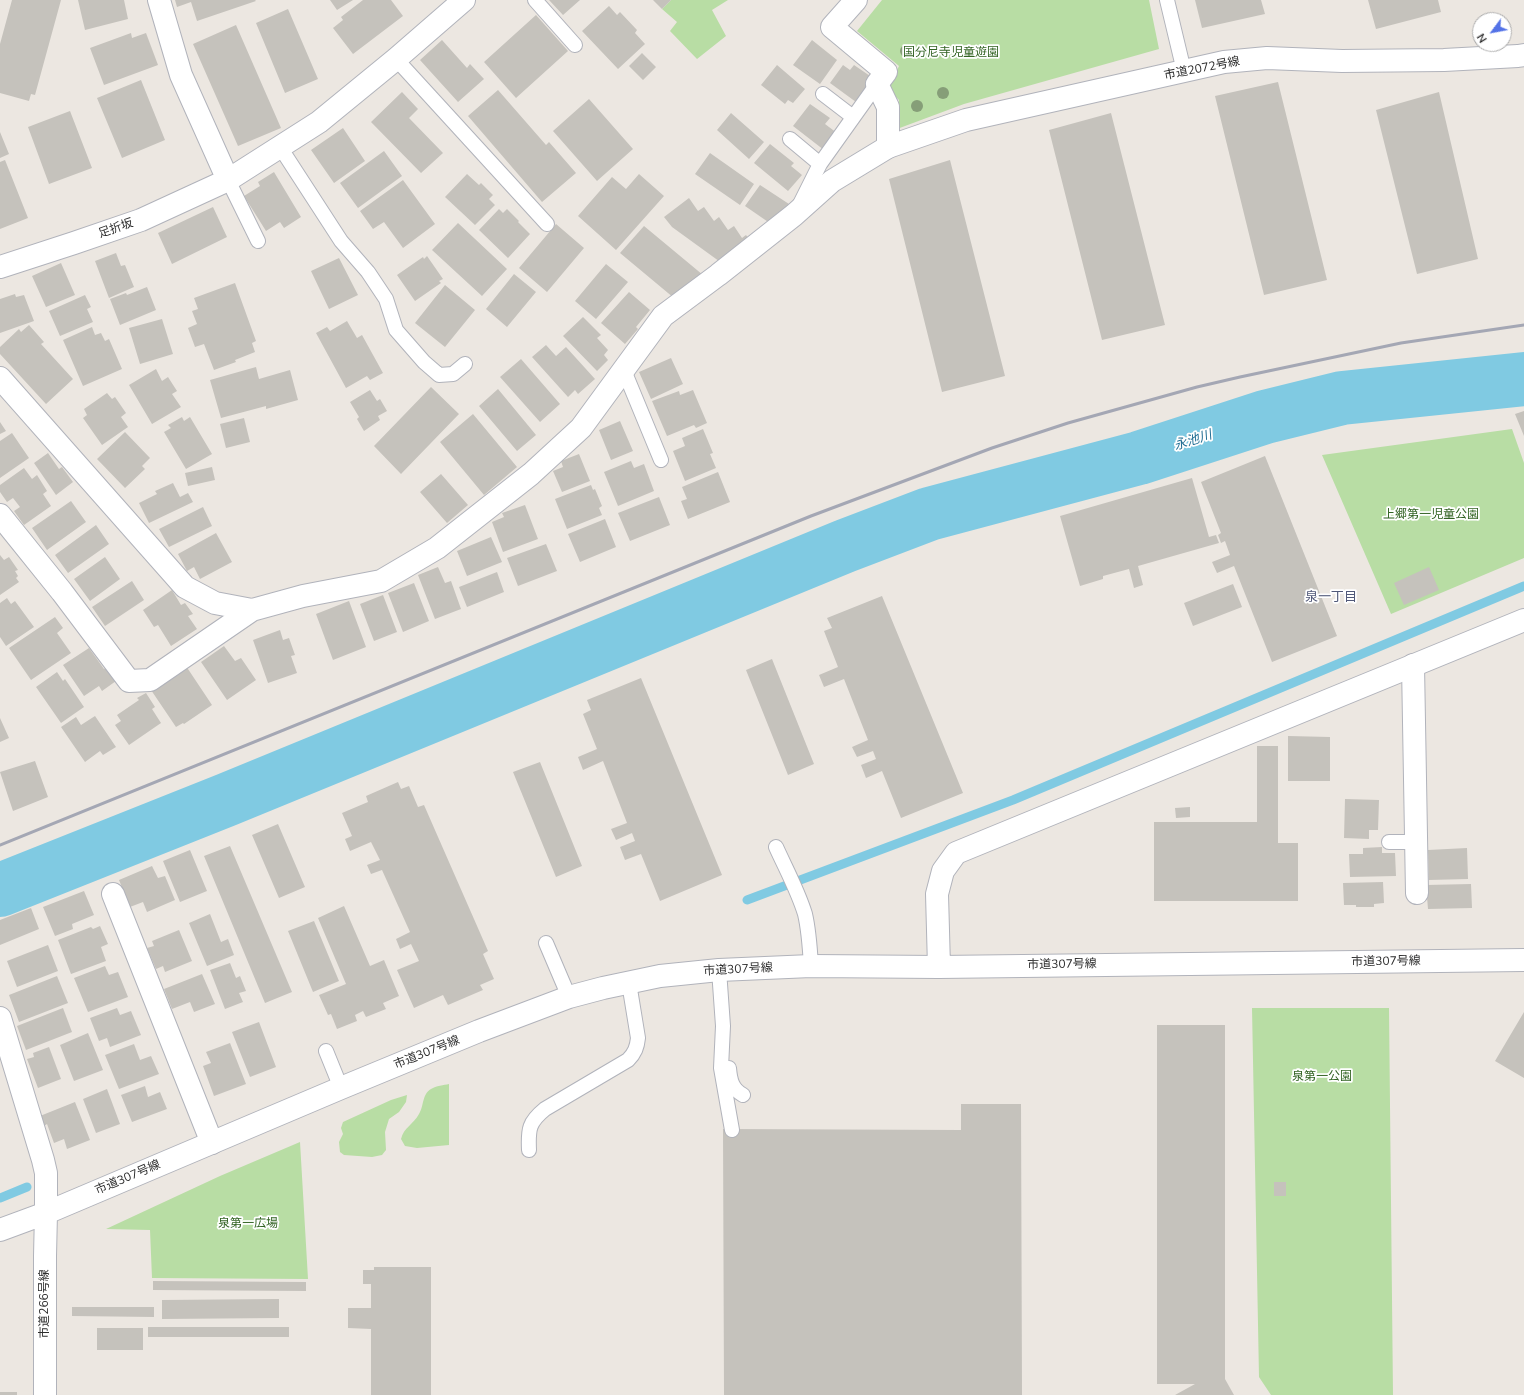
<!DOCTYPE html>
<meta charset="utf-8">
<style>
body{margin:0}
#map{position:relative;width:1524px;height:1395px;overflow:hidden;background:#ece7e1;font-family:"Nunito Sans",sans-serif}
canvas{display:block}
.north{position:absolute;left:1472px;top:12px;width:40px;height:40px;box-sizing:border-box;background:#fff;border:1px solid #ababab;border-radius:50%;rotate:238deg;font-size:11px;font-weight:700;line-height:16px;text-align:center;color:#2d2d2d}
.north::after{content:'';display:block;margin:auto;width:14px;height:18px;background:#5372e7;clip-path:polygon(50% 0,100% 100%,50% 72%,0 100%)}
</style>
<div id="map">
<canvas width="1524" height="1395"></canvas>
<div class="north">N</div>
</div>
<script>
const g = document.querySelector('canvas').getContext('2d');
g.lineJoin = 'round';
function paint(path, color) {
  g.fillStyle = color;
  g.fill(path, 'evenodd');
}
function stroke(path, color, width, dash) {
  g.strokeStyle = color;
  g.lineWidth = width;
  g.lineCap = dash ? 'butt' : 'round';
  g.setLineDash(dash || []);
  g.stroke(path);
}
function label(font, color, halo, rows, align = 'center') {
  g.font = font + ' "Nunito Sans","Noto Sans JP",sans-serif';
  g.lineWidth = 3.5;
  g.setLineDash([]);
  g.textBaseline = 'middle';
  g.strokeStyle = halo;
  g.fillStyle = color;
  for (const [text, x, y, turn = 0] of rows) {
    g.save();
    g.translate(x, y);
    g.rotate((+turn || 0) * Math.PI / 180);
    g.textAlign = isNaN(turn) ? turn : align;
    if (halo) g.strokeText(text, 0, 0);
    g.fillText(text, 0, 0);
    g.restore();
  }
}
const green = new Path2D(`
 M671,0H728L712,10L726,36L697,59L670,31L677,22L662,9Z
 M882,0H1149L1159,49L964,104L897,129L899,100L888,89L899,66L857,31Z
 M1512,429L1524,463V558L1391,614L1322,455Z
 M1252,1008H1389L1393,1395H1271L1259,1377Z
 M449,1084V1145L417,1148L405,1146L401,1139C404,1127 413,1125 419,1114C424,1106 422,1094 431,1089C436,1086 444,1085 449,1084Z
 M407,1095L406,1102L399,1112L389,1119L385,1132L386,1150L382,1155L372,1157L344,1155L340,1152L339,1142L343,1134L341,1128L343,1122L391,1100Z
 M300,1142L308,1279L152,1278L150,1230L106,1229L220,1176Z`);
const stream = new Path2D(`
 M747,900L1013,800L1524,586
 M0,1198L27,1187`);
const river = new Path2D(`
 M0,890L226,800L845,546L929,514L1139,458L1265,417L1342,398L1524,379`);
const building = new Path2D(`
 M12,0H61L35,95L31,94L29,101L0,93V44Z
 M78,0H124L128,19L85,30Z
 M175,0H255L256,1L197,21L191,2L177,7Z
 M330,0H353L337,10Z
 M363,0H391L403,16L353,54L333,28L343,20L341,17Z
 M549,0H580L563,15Z
 M653,0H671L662,9Z
 M1195,0H1261L1265,14L1202,28Z
 M1368,0H1438L1441,12L1376,29Z
 M609,6L617,15L620,12L637,30L635,33L645,44L618,69L582,31Z
 M288,9L318,79L285,93L256,23Z
 M536,15L568,51L516,98L484,62Z
 M236,25L281,128L238,146L193,44Z
 M131,33L132,38L146,33L158,65L104,85L90,48Z
 M442,40L467,68L470,64L484,79L458,102L420,60Z
 M812,40L837,60L820,84L793,65Z
 M642,53L656,67L643,80L629,66Z
 M777,65L805,89L793,103L788,100L785,104L761,85Z
 M843,65L850,70L854,65L873,78L856,102L830,83Z
 M141,80L165,140L122,158L97,98Z
 M1278,82L1327,280L1264,295L1215,96Z
 M498,90L546,145L549,142L576,173L542,202L468,116Z
 M402,92L418,109L409,118L443,153L421,173L371,122Z
 M1439,92L1478,259L1417,274L1376,110Z
 M589,99L633,149L597,181L553,131Z
 M810,104L830,118L825,124L837,133L824,150L793,126Z
 M70,111L92,168L49,184L28,127Z
 M731,113L764,142L749,159L717,130Z
 M1111,113L1165,325L1102,340L1049,130Z
 M343,128L365,161L334,183L311,150Z
 M0,132L9,154L0,158Z
 M770,144L794,163L791,166L802,175L788,191L754,163Z
 M384,151L402,176L358,208L340,183Z
 M710,153L754,184L740,205L695,174Z
 M5,160L28,218L0,229V162Z
 M950,160L1005,376L942,392L889,179Z
 M274,172L301,217L284,228L280,222L266,231L244,196L260,186L258,182Z
 M467,174L479,185L481,183L493,195L489,199L495,205L475,225L445,197Z
 M639,174L664,196L616,250L578,216L612,177L626,189Z
 M403,180L435,224L403,248L384,222L373,229L360,211Z
 M760,185L789,204L774,226L745,206Z
 M689,198L698,211L704,207L714,221L719,217L728,230L734,226L742,238L746,235L752,243L723,264L672,227L664,217Z
 M213,207L227,237L172,264L158,233Z
 M499,209L503,213L507,209L519,221L518,222L530,234L508,258L479,230Z
 M458,223L507,269L482,296L432,250Z
 M556,224L584,248L547,292L519,268Z
 M644,226L703,275L680,303L620,253Z
 M116,253L121,266L125,265L134,287L109,298L95,261Z
 M427,256L443,279L439,281L441,283L415,301L397,275L423,257L424,259Z
 M339,258L358,295L329,309L311,271Z
 M61,263L75,295L46,307L32,276Z
 M606,264L628,282L596,319L575,301Z
 M514,274L536,292L507,327L486,309Z
 M235,283L256,341L252,343L255,352L235,360L236,362L214,370L204,344L195,347L188,328L197,324L192,311L198,309L194,298Z
 M445,285L475,310L445,347L415,323Z
 M147,287L156,310L120,325L110,299L126,293L127,295Z
 M629,292L650,310L636,327L638,329L625,344L601,323Z
 M15,294L16,297L24,295L34,321L0,333V299Z
 M85,295L91,307L87,309L93,322L60,336L49,311Z
 M583,317L601,335L597,338L608,350L604,355L608,360L597,371L563,336Z
 M162,319L173,354L140,364L129,328Z
 M347,321L357,338L362,335L383,373L370,380L367,376L346,388L316,333L327,327L330,331Z
 M29,325L44,342L41,344L73,379L46,404L0,354V347L19,329L21,332Z
 M92,327L95,335L101,333L105,341L109,339L122,369L83,386L63,340Z
 M546,345L556,356L566,347L595,379L578,394L575,390L568,397L532,357Z
 M671,358L683,384L651,399L639,372Z
 M521,359L560,404L540,422L500,377Z
 M256,367L259,379L290,370L298,400L266,409V406L221,418L210,380Z
 M156,369L162,381L168,377L177,391L172,394L181,407L152,424L129,385Z
 M431,387L459,414L401,474L374,446Z
 M498,389L536,435L517,451L479,406Z
 M370,390L377,401L380,399L387,411L378,416L380,420L364,431L357,419L359,417L350,402Z
 M693,390L707,423L696,428L694,425L667,436L652,401L679,391L680,395Z
 M107,393L112,399L115,397L126,413L121,417L128,427L102,445L83,418L87,415L84,409Z
 M1524,411V436L1515,414Z
 M473,414L517,467L484,495L440,442Z
 M182,417L184,421L190,417L212,454L186,469L164,432L171,428L168,425Z
 M244,418L250,442L226,448L220,424Z
 M620,421L633,451L611,460L599,430Z
 M0,422L6,431L0,434Z
 M703,429L713,453L710,454L716,468L685,481L673,451L685,446L682,438Z
 M125,432L150,458L142,466L145,469L125,488L97,459Z
 M12,433L29,458L0,478V441Z
 M48,453L59,469L62,467L73,482L56,495L34,463Z
 M579,454L590,481L562,492L553,471L563,467L561,461Z
 M1265,456L1337,636L1272,662L1234,566L1217,573L1212,562L1230,555L1225,541L1221,543L1218,535L1221,533L1201,482Z
 M631,461L634,468L644,464L654,491L618,506L604,472Z
 M212,467L215,480L188,486L185,473Z
 M24,468L32,479L37,475L47,491L43,494L51,506L24,525L14,511L20,507L13,498L7,502L0,492V485Z
 M718,472L730,502L688,519L681,501L687,499L682,487Z
 M441,474L468,505L447,523L420,492Z
 M1192,478L1209,537L1216,535L1219,543L1138,566L1143,585L1134,588L1129,569L1103,576V579L1080,586L1060,516Z
 M173,483L180,497L188,493L193,502L149,523L139,503L157,494L155,491Z
 M591,485L593,490L595,489L602,506L599,508L602,515L567,529L555,499Z
 M659,497L670,525L630,541L618,513Z
 M71,501L86,522L47,550L32,528Z
 M525,505L538,539L503,552L492,522L504,517L502,513Z
 M203,507L212,526L169,547L159,529Z
 M605,519L616,547L580,562L568,534Z
 M96,525L109,544L68,573L55,555Z
 M216,533L232,562L200,579L194,567L187,571L178,554Z
 M491,537L502,562L467,576L457,551Z
 M546,544L557,571L518,586L507,558Z
 M0,555L4,560L9,557L18,570L15,571L18,576L16,578L19,582L0,595Z
 M105,557L120,579L90,601L74,579Z
 M438,567L445,583L451,581L461,609L435,619L418,575Z
 M1429,567L1439,590L1404,605L1394,583Z
 M497,572L504,592L467,607L459,587Z
 M132,581L144,600L105,626L92,607Z
 M414,583L429,621L403,632L388,593Z
 M1233,584L1242,607L1193,626L1184,603Z
 M172,590L181,605L185,603L193,614L188,616L197,629L171,646L158,625L154,627L143,610Z
 M383,595L397,632L374,641L360,604Z
 M882,596L963,793L901,818L882,771L866,778L861,765L876,759L873,751L857,757L852,747L868,740L844,679L824,687L819,675L838,667L824,631L832,628L827,618Z
 M7,598L11,604L15,601L34,627L6,646L0,637V603Z
 M349,601L366,647L333,660L316,614Z
 M55,617L63,628L57,633L71,653L31,680L9,648Z
 M280,630L283,640L289,638L295,655L291,656L297,673L268,683L253,640Z
 M224,646L235,661L241,658L256,680L227,700L201,662Z
 M89,648L104,669L106,668L116,681L102,691L99,686L84,696L63,665Z
 M772,659L814,764L788,775L746,670Z
 M186,666L212,705L184,724L183,723L176,727L151,690Z
 M57,672L63,681L65,679L84,707L61,723L36,687Z
 M641,678L722,875L660,901L641,854L625,860L620,847L635,841L632,833L616,840L611,829L627,823L603,761L583,770L578,757L597,749L583,714L591,710L587,700Z
 M146,693L155,707L152,709L161,723L129,745L115,725L121,721L117,715L139,700L137,698Z
 M95,716L116,747L103,755L100,751L85,762L61,727L76,717L81,725Z
 M0,718L9,738L0,742Z
 M1288,736L1330,737V781H1288Z
 M1257,746H1278V843H1298V901H1154V822H1257Z
 M35,761L48,797L13,811L0,772Z
 M540,762L582,866L556,877L513,772Z
 M398,782L401,789L409,786L418,807L424,805L488,951L483,954L494,979L480,985L483,990L448,1005L443,995L414,1008L397,970L419,961L411,944L400,949L396,939L410,932L382,870L371,874L367,865L380,860L371,842L350,851L345,839L352,836L342,813L368,802L366,796Z
 M1345,799L1379,800L1378,830H1369V839L1344,838Z
 M1190,807V817L1176,818L1175,808Z
 M278,824L305,887L279,898L252,835Z
 M230,846L292,992L265,1003L204,856Z
 M1382,847V853H1395L1396,876L1350,877L1349,854H1363V848Z
 M1467,848L1468,879L1429,880L1428,850Z
 M190,850L207,891L180,902L163,861Z
 M152,866L158,878L165,876L175,900L147,912L143,902L130,907L119,880Z
 M1383,882L1384,903L1374,904V907H1356V905H1344L1343,883Z
 M1471,884L1472,908L1428,909L1426,885Z
 M84,891L94,915L72,924L73,929L55,936L43,907Z
 M344,906L370,966L384,960L399,996L383,1003L386,1009L366,1017L363,1011L355,1015L357,1021L337,1029L331,1014L328,1015L319,995L346,984L318,918Z
 M31,908L39,929L0,945V920Z
 M210,914L221,942L228,939L234,955L207,966L189,923Z
 M314,921L339,981L313,992L288,931Z
 M100,926L108,944L101,947L106,961L71,974L58,940L91,927L93,929Z
 M179,930L192,961L165,972L163,966L156,969L147,948L154,946L152,941Z
 M48,945L58,971L17,987L7,961Z
 M230,963L236,978L240,976L246,991L239,993L243,1002L225,1009L210,970Z
 M105,966L109,975L118,972L128,997L88,1012L74,978Z
 M202,974L215,1004L194,1012L190,1002L172,1009L164,989Z
 M57,976L68,1003L19,1022L9,995Z
 M63,1008L72,1032L26,1050L17,1026Z
 M117,1008L120,1015L131,1011L141,1035L110,1047L107,1038L99,1041L90,1018Z
 M1524,1012V1078L1495,1061Z
 M259,1022L276,1067L250,1077L232,1032Z
 M1157,1025H1225V1379L1234,1395H1175L1195,1384H1157Z
 M88,1033L103,1070L74,1081L60,1045Z
 M230,1043L246,1084L214,1096L203,1066L211,1063L206,1052Z
 M134,1044L140,1060L151,1056L159,1074L119,1089L105,1055Z
 M49,1047L61,1079L38,1088L27,1059L34,1057L33,1053Z
 M145,1086L148,1097L160,1092L167,1109L132,1122L121,1095Z
 M107,1089L120,1124L96,1133L83,1099Z
 M75,1102L90,1140L67,1149L64,1139L54,1143L47,1124L44,1126L40,1116Z
 M961,1104H1021L1022,1395H724L723,1129L961,1130Z
 M1274,1182H1286V1196H1274Z
 M374,1267H431V1395H371V1329L348,1328V1308H371V1284H363V1270H374Z
 M153,1281L306,1282V1291L153,1290Z
 M279,1299V1318L162,1319V1300Z
 M72,1307H154V1317L72,1316Z
 M148,1327H289V1337H148Z
 M97,1328H143V1350H97Z
 M0,1392H17V1395H0Z`);
const service = new Path2D(`
 M535,0L575,45
 M1167,0L1184,71
 M396,59L547,224
 M823,94L853,117
 M790,139L820,164
 M280,147L341,241L368,272L386,299L396,330L424,362L439,375L453,374L465,364
 M228,180L258,241
 M800,204L820,164L877,84
 M623,368L661,460
 M1389,842H1417
 M776,847C786,869 798,891 805,914C809,931 810,949 811,966
 M546,943L569,997
 M719,970L723,1026L721,1068L732,1130
 M326,1051L341,1088
 M729,1068C730,1080 732,1089 743,1095
 M529,1150C528,1129 529,1122 545,1109L628,1060C635,1053 637,1047 638,1038L629,983`);
const minor = new Path2D(`
 M159,0L181,75L228,180
 M0,267L74,243L141,220L228,180L319,122L396,59L464,0
 M0,378L185,587L215,603L252,610
 M0,515L62,592L129,681L150,680L252,610L303,596L381,581L437,548L531,474L581,428L663,316L718,275L794,215L832,181L888,147V107L877,84L886,72L832,27L856,0
 M1413,665L1417,893
 M113,894L212,1143
 M0,1018L43,1160L46,1173V1213`);
const tertiary = new Path2D(`
 M888,147L966,120L1224,62L1267,58L1342,61L1444,60L1518,56L1524,55
 M939,967L937,894L943,871L956,853L1524,620
 M0,1230L46,1213L341,1088L479,1031L569,997L603,988L660,976L719,970L811,966L939,967L1524,960
 M45,1395V1256L46,1213`);
const rail = new Path2D(`
 M0,845L811,516L992,448L1068,423L1197,387L1240,377L1401,343L1524,325`);
const trees = [
 [906,51],
 [943,93],
 [917,106]
];
const parkNames = [
 ["国分尼寺児童遊園",951,53],
 ["上郷第一児童公園",1431,515],
 ["泉第一公園",1322,1077],
 ["泉第一広場",248,1224]
];
const streetNames = [
 ["市道2072号線",1202,69,-11],
 ["足折坂",116,229,-19],
 ["市道307号線",1386,962,-1],
 ["市道307号線",1062,965,-1],
 ["市道307号線",738,970,-3],
 ["市道307号線",427,1053,-22],
 ["市道307号線",128,1178,-23],
 ["市道266号線",45,1304,-90]
];
const waterNames = [
 ["永池川",1193,441,-18]
];
const neighbourhoodNames = [
 ["泉一丁目",1331,598]
];
paint(green, '#b8dda4');
stroke(stream, '#80cae2', 9);
stroke(river, '#80cae2', 54);
paint(building, '#c5c2bc');
stroke(service, '#b1b3bb', 16);
stroke(minor, '#b1b3bb', 24);
stroke(tertiary, '#b1b3bb', 24);
stroke(service, '#fff', 14);
stroke(minor, '#fff', 22);
stroke(tertiary, '#fff', 22);
stroke(rail, '#a4a7b4', 3);
g.fillStyle = '#869e78';
for (const [x, y] of trees) {
  g.beginPath();
  g.arc(x, y, 6, 0, 2 * Math.PI);
  g.fill();
}
label('12px', '#326323', '#fff', parkNames);
label('12px', '#2d2d2d', '#fff', streetNames);
label('italic 13px', '#1d6b91', '#fff', waterNames);
label('13px', '#515979', '#fff', neighbourhoodNames);
</script>
